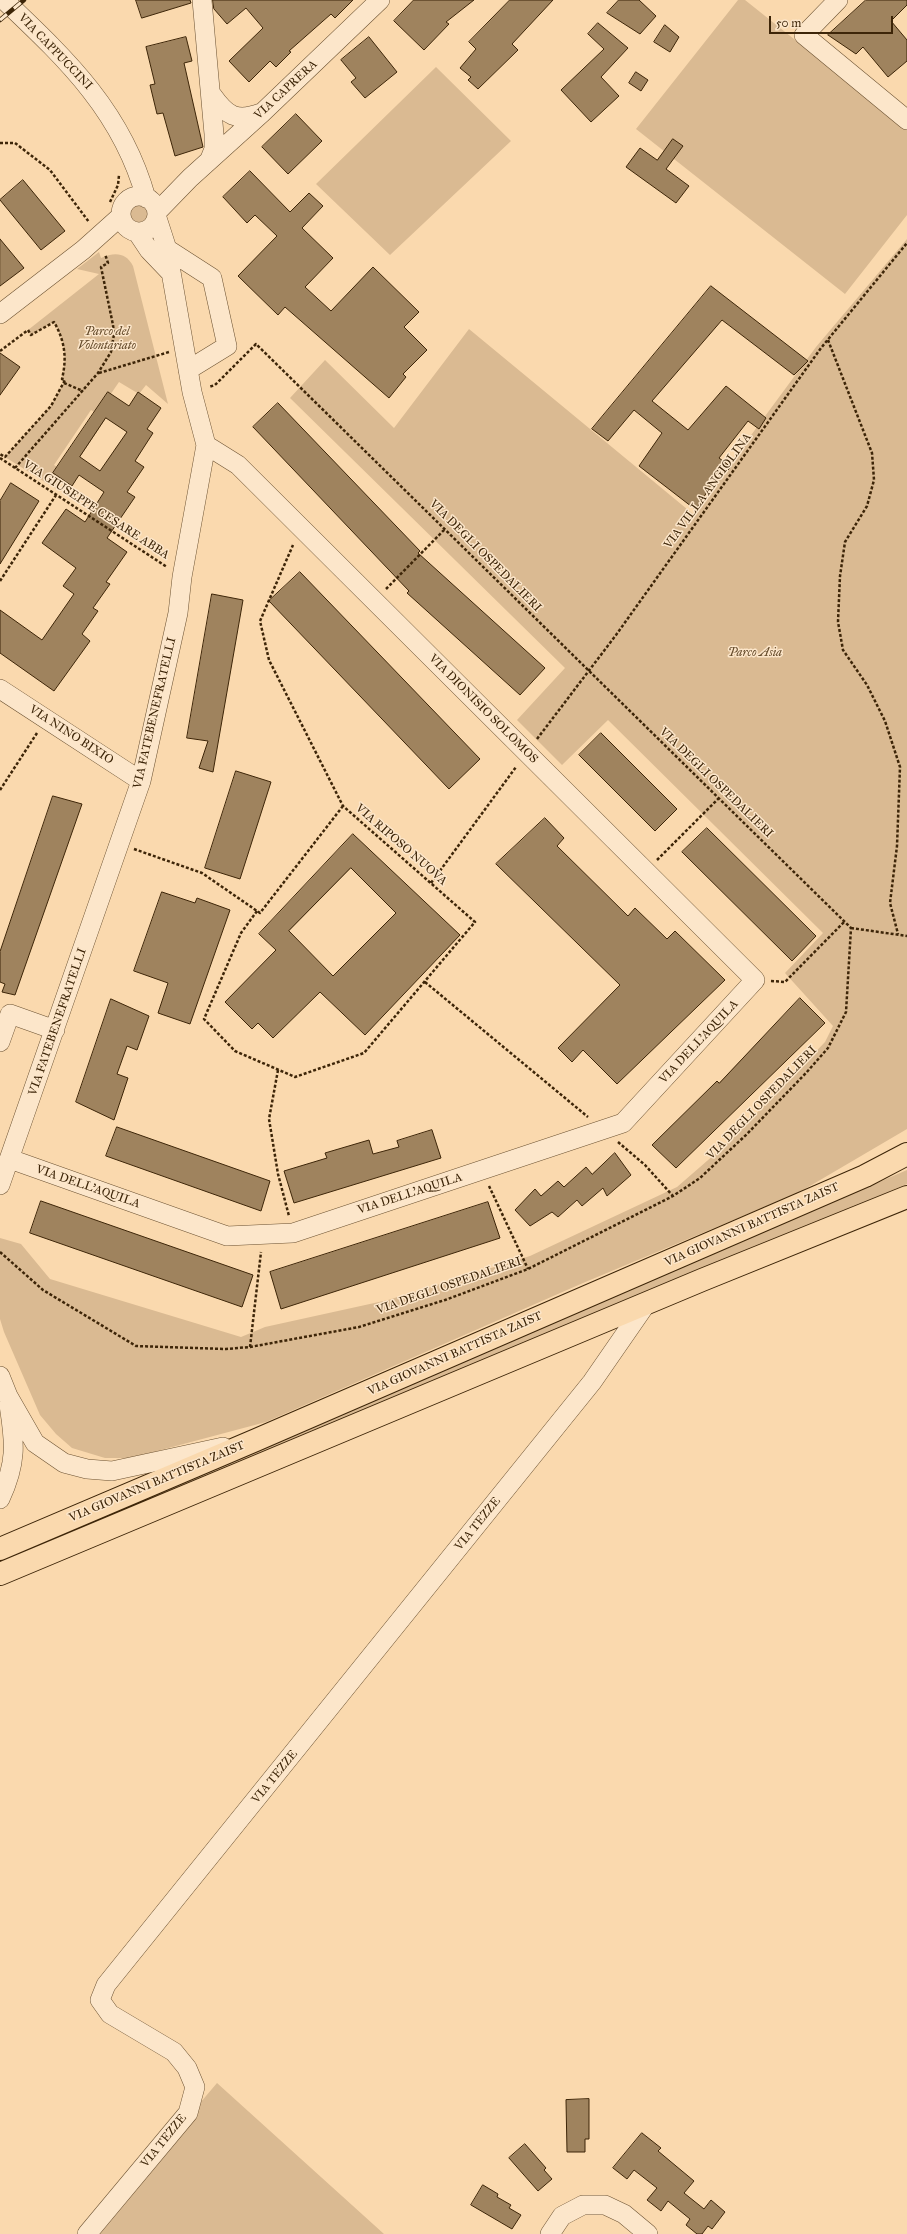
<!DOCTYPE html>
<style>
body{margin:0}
#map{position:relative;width:907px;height:2234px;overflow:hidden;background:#fad9ae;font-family:"IM FELL Great Primer",serif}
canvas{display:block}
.scale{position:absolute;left:769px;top:16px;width:124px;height:18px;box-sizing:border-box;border:2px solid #3d2508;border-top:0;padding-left:5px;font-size:12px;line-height:14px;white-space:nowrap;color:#3d2508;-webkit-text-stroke:3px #fce6ca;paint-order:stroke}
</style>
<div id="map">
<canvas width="907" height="2234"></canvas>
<div class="scale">50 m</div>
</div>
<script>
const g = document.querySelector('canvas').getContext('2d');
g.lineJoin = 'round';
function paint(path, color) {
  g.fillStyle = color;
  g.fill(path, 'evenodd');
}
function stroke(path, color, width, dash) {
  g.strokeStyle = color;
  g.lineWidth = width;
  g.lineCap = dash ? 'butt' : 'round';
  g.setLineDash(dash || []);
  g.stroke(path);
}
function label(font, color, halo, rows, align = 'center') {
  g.font = font + ' "IM FELL Great Primer",serif';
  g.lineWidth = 3;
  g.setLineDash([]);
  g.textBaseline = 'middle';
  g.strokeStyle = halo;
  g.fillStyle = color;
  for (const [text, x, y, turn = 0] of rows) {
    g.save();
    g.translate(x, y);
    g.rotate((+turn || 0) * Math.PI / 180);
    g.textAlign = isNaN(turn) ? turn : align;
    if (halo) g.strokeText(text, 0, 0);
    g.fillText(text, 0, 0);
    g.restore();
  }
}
const green = new Path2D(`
 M738,0H745L907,129V215L845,294L636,129Z
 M436,67L511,141L390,255L316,184Z
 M128 213a11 11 0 1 1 22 0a11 11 0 1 1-22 0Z
 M907,239V1129L798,1193L583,1283L266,1422L131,1458H105L72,1448L56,1434L40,1415L4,1332L0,1319V1238L21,1244L50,1279L241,1337L265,1327L388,1300L530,1256L677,1187L730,1141L825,1042L833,1026L785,973L823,933L608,720L562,765L517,720L565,668L290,398L325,360L394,428L469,329L693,514L816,347Z
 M99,252L101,258C114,252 126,252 133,266L168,404L146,385L139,394L119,382L97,414L91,410L54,465L67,474L56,489L5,457L51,406L65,380L62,379C67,358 65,341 54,322L31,335L28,330L99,274L77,269Z
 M907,1170V1184L0,1572V1559Z
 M217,2083L384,2234H89Z`);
const building = new Path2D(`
 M136,0H190L191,3L142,18Z
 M213,0H353L335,18L331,14L289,51L291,52L276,67L270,61L249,82L229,61L263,28L246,8L227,24L214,9Z
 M414,0H474L446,22L449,24L424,50L394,21Z
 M510,0H553L512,44L518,50L478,89L468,80L471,77L460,68L476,49L469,42Z
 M619,0H639L656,16L640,34L607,13Z
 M866,0H907V5L891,21L907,40V61L888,77L863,47L856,54L828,35Z
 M598,23L628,48L601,77L619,96L591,122L561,90L604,49L588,34Z
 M665,25L679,37L670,52L654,42Z
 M186,37L192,61L184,63L203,147L175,156L163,113L157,114L150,85L155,84L146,47Z
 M369,37L397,72L365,98L351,82L356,78L341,60Z
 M636,72L648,80L641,91L629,83Z
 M296,114L322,141L288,174L262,147Z
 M673,139L683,146L666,169L689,186L676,203L626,167L640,148L657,160Z
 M250,171L290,212L309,193L323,206L302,228L333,258L305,287L331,311L373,267L419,312L404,327L427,350L403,374L406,377L389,398L285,307L278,315L238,276L277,236L255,215L247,223L223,197Z
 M23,180L65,231L41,250L0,200Z
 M0,239L24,268L0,286Z
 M711,286L808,361L794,375L722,320L652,401L688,430L726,386L766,418L759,429L748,421L719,458L731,467L719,479L716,477L696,510L639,466L662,433L634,410L608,441L592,429Z
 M0,353L20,367L0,395Z
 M108,392L129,406L138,392L161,408L147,429L153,433L135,461L144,467L127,492L135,497L107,538L127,552L106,582L110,584L93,608L98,611L82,634L90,641L54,691L0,653V610L42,640L74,594L63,586L76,568L42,543L66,509L85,522L104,492L79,475L72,486L53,473ZM106,418L127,432L100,471L80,457Z
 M278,403L420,551L418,553L545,668L520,695L407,593L409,591L253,427Z
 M11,483L39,501L0,564V501Z
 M300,572L480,759L449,789L269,601Z
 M212,594L243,600L213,772L199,768L208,741L187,738Z
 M601,733L677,809L655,831L579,755Z
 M236,771L271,782L240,879L205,868Z
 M53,796L82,804L15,995L2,992L5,984L0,982V952Z
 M545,818L564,838L557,846L628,916L635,908L667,939L675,931L725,980L617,1084L583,1050L572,1062L558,1048L620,985L496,864Z
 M707,828L816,936L792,961L682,852Z
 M353,834L460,935L365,1035L320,992L273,1038L258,1023L252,1029L225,1002L276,950L259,934ZM351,868L396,913L333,976L289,931Z
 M162,892L195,903L197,898L230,910L190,1024L158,1013L168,983L134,971Z
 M800,998L825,1023L676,1168L652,1145L717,1081L719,1083Z
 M111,999L149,1016L137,1050L127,1046L117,1074L128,1078L114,1120L76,1102Z
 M117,1127L270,1181L261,1211L106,1156Z
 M432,1130L441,1158L294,1203L284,1171L327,1158L325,1153L369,1140L373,1154L399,1147L397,1141Z
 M615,1153L631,1175L607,1196L603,1188L582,1206L577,1200L558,1217L552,1212L530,1226L515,1210L535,1189L541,1196L558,1181L564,1187L586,1167L592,1174Z
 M41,1201L253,1275L242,1307L30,1233Z
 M488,1202L500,1238L281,1309L270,1272Z
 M589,2099V2139H585V2152H567L566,2100Z
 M642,2133L661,2148L658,2151L694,2181L684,2193L704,2209L711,2200L725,2212L712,2229L708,2226L702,2234H697L686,2225L690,2219L668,2201L661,2211L647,2200L657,2188L634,2170L627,2179L613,2168Z
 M525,2144L546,2168L544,2170L552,2179L538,2191L509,2158Z
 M483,2185L498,2194L497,2197L511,2205L509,2208L521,2215L512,2229L471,2205Z`);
const path = new Path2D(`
 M0,143H15L50,170L89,222
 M110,202L118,185L119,175
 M828,340L872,453L874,480L867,506L845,542L840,576L838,622L843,650L867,685L885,721L900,767L897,846L890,903L898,934
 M0,351L28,330L31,335L54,322C65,341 67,358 62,379L65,380L51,406L5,457L0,454
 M99,373L169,352
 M64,383L83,391
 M0,458L167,567
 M15,468L98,373L111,352L114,334L113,325L101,267L108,263L105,254
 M0,581L56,495
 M386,589L445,529
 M537,739L616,635L821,348L907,243
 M0,790L37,733
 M134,849L202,873L260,913L343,806
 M657,860L719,798
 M431,883L516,767
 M257,911L241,933L204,1019L235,1051L295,1077L364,1053L475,922L343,806L269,660L260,621L293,545
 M851,928L907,936
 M771,981L785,982L845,921
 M425,982L588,1117
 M278,1070L269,1119L278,1174L289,1216
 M618,1142L645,1165L673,1196
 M489,1186L528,1269
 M0,1252L43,1290L136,1346L226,1349L250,1347L359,1327L445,1300L528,1269L673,1196L700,1178L747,1134L806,1073L828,1048L846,1012L851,928L256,344L215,385L209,387
 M250,1347L261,1252`);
const minor = new Path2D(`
 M4,0C66,59 122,111 146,198
 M202,0L214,134V149L210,159
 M838,0L804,35L907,120
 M212,95C227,116 236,122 261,113
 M121 214a18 18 0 1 1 36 0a18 18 0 1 1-36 0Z
 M157,212L190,178L263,112L380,0
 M137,232L149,250L171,273
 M167,249L212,278L227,346L188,370
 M0,314L83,250L121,216
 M0,689L141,781
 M0,1042L10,1014L55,1030
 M10,1159L227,1236L293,1233L623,1123L755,980L238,465L206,445
 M0,1185L141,781L178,613L182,577L206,445L192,392L167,249L157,218
 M0,1376L8,1396L35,1443L64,1463L87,1469L112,1471L223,1447
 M0,1499C17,1463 15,1443 9,1405
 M87,2234L188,2113L195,2087L187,2068L174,2052L110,2014L100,2000L106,1985L592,1382L646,1304
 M550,2234L562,2216L583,2205H605L624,2214L648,2234`);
const major = new Path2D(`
 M0,1549L256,1440L865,1176L907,1154
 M0,1574L702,1280L907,1197`);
const rail = new Path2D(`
 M0,20L24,0`);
const streetNames = [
 ["VIA CAPPUCCINI",55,52,46],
 ["VIA CAPRERA",286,90,-43],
 ["VIA VILLA ANGIOLINA",708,491,-54],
 ["VIA GIUSEPPE CESARE ABBA",96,510,33],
 ["VIA DEGLI OSPEDALIERI",485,556,45],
 ["VIA DIONISIO SOLOMOS",483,709,45],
 ["VIA FATEBENEFRATELLI",155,713,-77],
 ["VIA NINO BIXIO",71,735,33],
 ["VIA DEGLI OSPEDALIERI",716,783,44],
 ["VIA RIPOSO NUOVA",401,845,41],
 ["VIA FATEBENEFRATELLI",58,1022,-71],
 ["VIA DELL'AQUILA",699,1042,-47],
 ["VIA DEGLI OSPEDALIERI",762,1103,-46],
 ["VIA DELL'AQUILA",88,1187,19],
 ["VIA DELL'AQUILA",410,1194,-18],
 ["VIA GIOVANNI BATTISTA ZAIST",752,1225,-24],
 ["VIA DEGLI OSPEDALIERI",449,1286,-19],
 ["VIA GIOVANNI BATTISTA ZAIST",455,1354,-24],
 ["VIA GIOVANNI BATTISTA ZAIST",157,1482,-23],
 ["VIA TEZZE",478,1524,-51],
 ["VIA TEZZE",275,1777,-51],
 ["VIA TEZZE",164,2141,-51]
];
const parkNames = [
 ["Parco del",107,332],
 ["Volontariato",107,346],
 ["Parco Asia",755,653]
];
paint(green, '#daba92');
paint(building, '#9f835e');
stroke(building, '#3d2508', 1);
stroke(minor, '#6c5232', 20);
stroke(major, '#3d2508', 24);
stroke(path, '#3d2508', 2.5, [3, 2]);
stroke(minor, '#fce6ca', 19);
stroke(major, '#fad9ae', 22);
stroke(rail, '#3d2508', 4.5);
stroke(rail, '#fce6ca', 3, [9]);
label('12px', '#3d2508', '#fce6ca', streetNames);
label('italic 12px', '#644a2a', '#fce6ca', parkNames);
</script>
